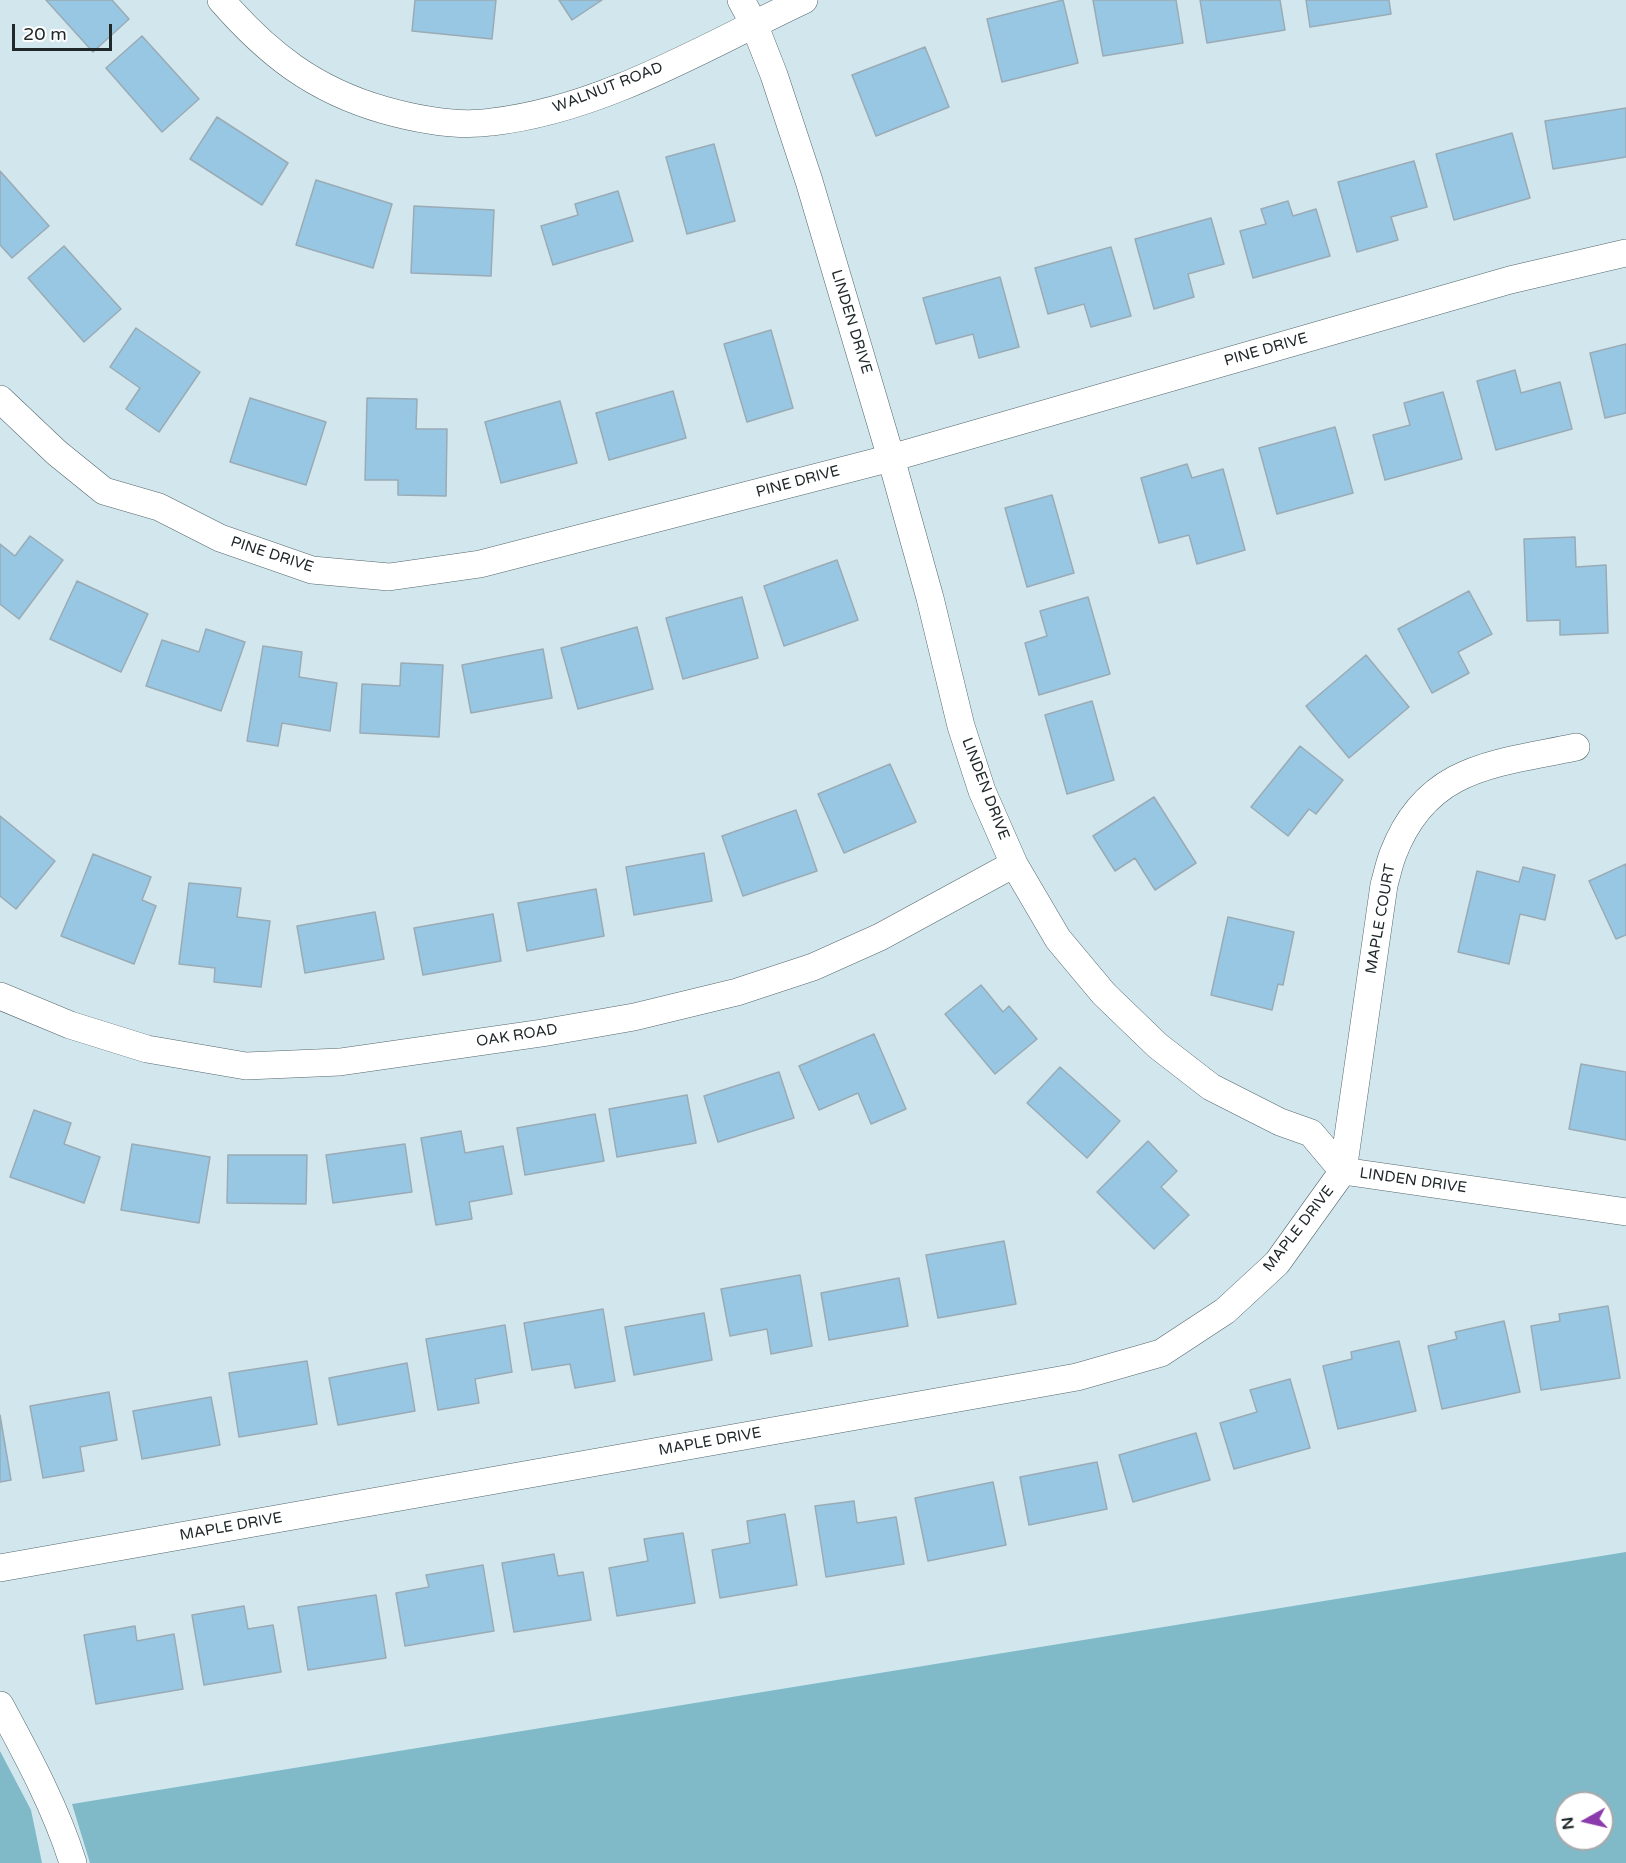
<!DOCTYPE html>
<style>
body{margin:0}
#map{position:relative;width:1626px;height:1863px;overflow:hidden;background:#d1e7ed;font-family:"Varela Round",sans-serif}
canvas{display:block}
.north{position:absolute;left:1554px;top:1791px;width:60px;height:60px;box-sizing:border-box;background:#fff;border:2px solid #a6a9aa;border-radius:50%;rotate:262deg;font-size:16px;font-weight:700;line-height:24px;text-align:center;color:#20282a}
.north::after{content:'';display:block;margin:auto;width:21px;height:27px;background:#8b3bab;clip-path:polygon(50% 0,100% 100%,50% 72%,0 100%)}
.scale{position:absolute;left:12px;top:24px;width:100px;height:27px;box-sizing:border-box;border:3px solid #20282a;border-top:0;padding-left:8px;font-size:18px;line-height:21px;white-space:nowrap;color:#20282a;-webkit-text-stroke:4px #fff;paint-order:stroke}
</style>
<div id="map">
<canvas width="1626" height="1863"></canvas>
<div class="north">N</div>
<div class="scale">20 m</div>
</div>
<script>
const g = document.querySelector('canvas').getContext('2d');
g.lineJoin = 'round';
function paint(path, color) {
  g.fillStyle = color;
  g.fill(path, 'evenodd');
}
function stroke(path, color, width, dash) {
  g.strokeStyle = color;
  g.lineWidth = width;
  g.lineCap = dash ? 'butt' : 'round';
  g.setLineDash(dash || []);
  g.stroke(path);
}
function label(font, color, halo, rows, align = 'center') {
  g.font = font + ' "Varela Round",sans-serif';
  g.lineWidth = 6;
  g.setLineDash([]);
  g.textBaseline = 'middle';
  g.strokeStyle = halo;
  g.fillStyle = color;
  for (const [text, x, y, turn = 0] of rows) {
    g.save();
    g.translate(x, y);
    g.rotate((+turn || 0) * Math.PI / 180);
    g.textAlign = isNaN(turn) ? turn : align;
    if (halo) g.strokeText(text, 0, 0);
    g.fillText(text, 0, 0);
    g.restore();
  }
}
const forest = new Path2D(`
 M1626,1552V1863H90L72,1804ZM1566,1803H1602V1839H1566Z
 M0,1751L31,1810L42,1863H0Z`);
const building = new Path2D(`
 M46,0H112L129,19L93,52Z
 M415,0H496L492,39L412,31Z
 M559,0H602L572,20Z
 M1063,0L1078,63L1002,82L987,19Z
 M1093,0H1176L1183,43L1103,56Z
 M1200,0H1280L1285,30L1207,43Z
 M1306,0H1389L1391,14L1310,27Z
 M142,36L199,99L162,132L106,68Z
 M925,47L949,107L876,136L852,75Z
 M1626,108V157L1553,169L1545,121Z
 M217,117L288,163L262,205L190,159Z
 M1512,133L1530,198L1454,220L1436,154Z
 M714,144L735,221L687,234L666,157Z
 M1414,161L1427,207L1391,217L1398,240L1357,252L1338,182Z
 M0,171L49,226L12,258L0,245Z
 M316,180L392,204L373,268L296,245Z
 M618,191L633,241L553,265L541,226L578,215L575,204Z
 M1288,201L1293,216L1316,209L1330,256L1253,278L1240,231L1266,224L1261,209Z
 M414,206L494,210L491,276L411,273Z
 M1211,218L1224,264L1188,274L1194,297L1154,309L1135,239Z
 M64,246L121,309L84,342L28,278Z
 M1111,247L1131,316L1091,327L1084,304L1048,314L1035,268Z
 M1000,277L1019,347L979,358L973,334L936,344L923,298Z
 M136,328L200,372L159,432L126,409L140,388L110,367Z
 M771,330L793,408L747,422L724,344Z
 M1626,344V413L1605,418L1590,353Z
 M1515,370L1521,393L1560,382L1572,429L1496,450L1477,381Z
 M673,391L686,438L609,460L596,413Z
 M1443,392L1462,459L1385,480L1373,435L1410,425L1404,403Z
 M250,398L326,422L306,485L230,462Z
 M367,398L417,399L416,429H447L446,496L398,495V480H365Z
 M560,401L577,463L501,483L485,422Z
 M1335,427L1353,493L1277,514L1259,448Z
 M1187,464L1192,478L1223,469L1245,550L1197,564L1189,535L1159,543L1141,478Z
 M1052,495L1074,573L1027,587L1005,508Z
 M30,536L63,560L19,619L0,604V544L15,556Z
 M1575,537L1576,567L1606,565L1608,633L1560,635V620L1527,621L1524,539Z
 M837,560L858,620L784,646L764,586Z
 M77,581L148,614L121,672L50,639Z
 M1469,591L1492,634L1458,652L1469,673L1432,693L1398,629Z
 M742,597L758,658L683,679L666,618Z
 M1088,597L1110,674L1039,695L1025,643L1047,636L1040,611Z
 M637,627L653,689L578,709L561,648Z
 M206,629L245,642L221,711L146,686L162,640L199,652Z
 M263,646L302,652L299,677L337,683L330,731L282,723L278,746L247,741Z
 M543,649L552,698L471,713L462,665Z
 M1366,655L1409,707L1349,758L1306,706Z
 M401,663L443,665L439,737L360,733L362,684L400,686Z
 M1092,701L1114,780L1067,794L1045,715Z
 M1300,746L1343,780L1316,814L1309,809L1288,836L1251,807Z
 M890,764L916,822L844,853L818,794Z
 M1154,797L1196,863L1155,890L1135,858L1115,871L1093,836Z
 M796,810L817,871L743,896L722,836Z
 M0,816L55,861L16,909L0,896Z
 M704,853L712,901L634,915L626,867Z
 M93,854L151,877L142,900L156,906L134,964L61,936Z
 M1626,864V935L1616,939L1589,881Z
 M1523,867L1555,875L1545,920L1520,914L1509,964L1458,952L1477,871L1519,882Z
 M189,883L241,888L237,917L270,921L261,987L214,982L215,968L179,964Z
 M596,889L604,936L527,951L518,903Z
 M375,912L384,959L305,973L297,926Z
 M493,914L501,961L423,975L414,928Z
 M1228,917L1294,932L1283,985L1278,984L1272,1010L1211,995Z
 M981,985L1003,1012L1009,1006L1037,1039L995,1074L945,1014Z
 M874,1034L906,1109L871,1124L858,1093L819,1110L799,1066Z
 M1581,1064L1626,1072V1140L1569,1129Z
 M1060,1067L1120,1121L1087,1158L1027,1103Z
 M779,1072L794,1118L718,1142L704,1096Z
 M687,1095L696,1143L617,1157L609,1109Z
 M34,1110L71,1123L64,1144L100,1157L84,1203L10,1177Z
 M595,1114L604,1161L525,1175L517,1128Z
 M461,1131L465,1153L503,1146L512,1194L469,1202L472,1219L436,1225L421,1138Z
 M1148,1141L1177,1171L1161,1187L1189,1215L1154,1249L1097,1192Z
 M132,1144L210,1157L199,1223L121,1210Z
 M405,1144L412,1192L333,1203L326,1155Z
 M228,1155H307L306,1204L227,1203Z
 M1004,1241L1016,1304L938,1318L926,1255Z
 M800,1275L812,1346L771,1354L767,1329L730,1336L721,1289Z
 M899,1278L908,1326L829,1340L821,1293Z
 M1608,1306L1620,1378L1541,1390L1531,1326L1560,1321L1559,1314Z
 M603,1309L615,1381L575,1388L570,1364L532,1370L524,1323Z
 M704,1313L712,1360L634,1375L625,1327Z
 M1504,1321L1520,1392L1442,1409L1428,1346L1457,1339L1455,1332Z
 M505,1325L512,1372L475,1379L479,1403L438,1410L426,1339Z
 M1399,1341L1416,1411L1338,1429L1323,1366L1352,1359L1351,1352Z
 M307,1361L317,1424L239,1437L229,1373Z
 M407,1363L415,1411L338,1425L329,1378Z
 M1290,1379L1310,1448L1234,1469L1220,1423L1257,1412L1250,1390Z
 M109,1392L117,1440L80,1447L84,1471L43,1478L30,1406Z
 M211,1397L220,1445L142,1459L133,1411Z
 M0,1415L11,1480L0,1482Z
 M1196,1433L1210,1480L1133,1502L1119,1455Z
 M1097,1462L1107,1509L1029,1525L1020,1477Z
 M993,1482L1006,1545L928,1561L915,1498Z
 M854,1501L857,1523L896,1517L904,1564L826,1577L815,1506Z
 M785,1514L797,1585L720,1598L712,1550L750,1543L747,1521Z
 M683,1533L695,1603L617,1616L609,1568L648,1561L644,1539Z
 M554,1554L558,1576L583,1572L591,1620L514,1632L502,1563Z
 M483,1565L494,1631L405,1646L396,1593L429,1587L426,1575Z
 M376,1595L386,1658L308,1670L298,1607Z
 M244,1606L248,1629L273,1625L281,1672L204,1685L192,1615Z
 M135,1626L137,1641L174,1634L183,1689L96,1704L84,1635Z`);
const minor = new Path2D(`
 M221,0C268,54 314,90 384,110C416,119 458,127 492,122C604,109 704,47 804,0
 M741,0L754,24L774,75L809,181L891,458L930,598L961,726L982,791L1014,864L1058,939L1104,994L1158,1046L1211,1087L1280,1122L1311,1133L1343,1171L1626,1212
 M0,399L57,453L104,491L159,507L220,538L312,570L389,577L480,564L891,458L1510,280L1626,253
 M0,996L70,1025L147,1049L246,1066L340,1062L542,1033L634,1017L737,992L813,967L880,937L1014,864
 M0,1568L1077,1377L1161,1353L1225,1311L1277,1263L1343,1171L1384,885C1387,875 1389,864 1393,854C1427,765 1496,764 1576,747
 M0,1705C27,1755 56,1808 73,1863`);
const streetNames = [
 ["WALNUT ROAD",608,88,-21],
 ["LINDEN DRIVE",851,322,73],
 ["PINE DRIVE",1266,350,-16],
 ["PINE DRIVE",798,482,-15],
 ["PINE DRIVE",272,555,18],
 ["LINDEN DRIVE",985,789,69],
 ["MAPLE COURT",1381,919,-80],
 ["OAK ROAD",517,1036,-9],
 ["LINDEN DRIVE",1413,1181,8],
 ["MAPLE DRIVE",1299,1229,-52],
 ["MAPLE DRIVE",710,1442,-10],
 ["MAPLE DRIVE",231,1527,-10]
];
paint(forest, '#80bac8');
paint(building, '#98c7e3');
stroke(building, '#9aabb5', 1.5);
stroke(minor, '#54676c', 28);
stroke(minor, '#fff', 27);
label('15px', '#20282a', '#fff', streetNames);
</script>
